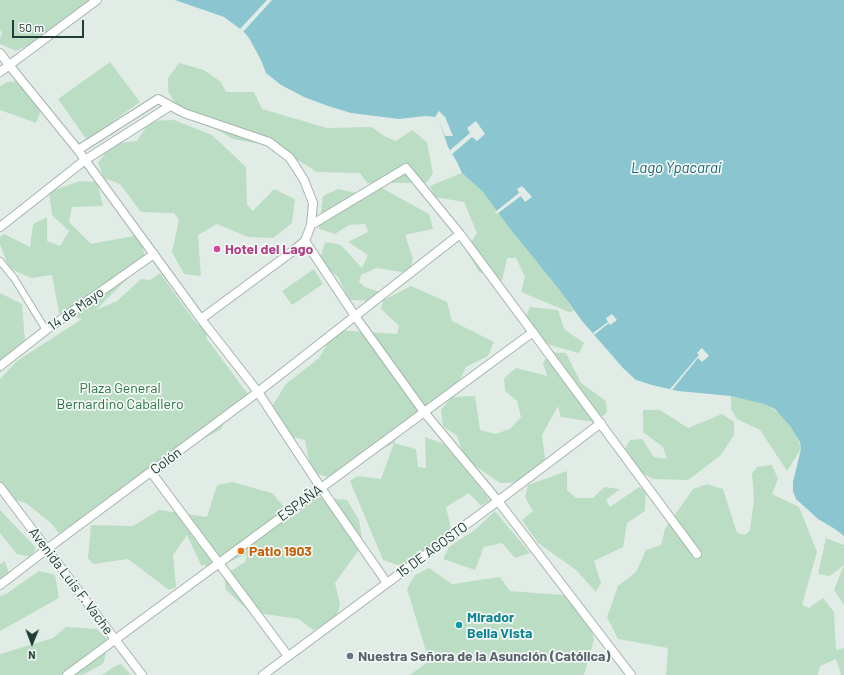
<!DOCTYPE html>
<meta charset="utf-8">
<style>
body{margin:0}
#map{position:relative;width:844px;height:675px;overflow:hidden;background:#e2ece7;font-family:Barlow,sans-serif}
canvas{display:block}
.north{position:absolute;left:12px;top:623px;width:40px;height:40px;-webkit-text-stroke:3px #f2f8f5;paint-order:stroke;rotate:181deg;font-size:11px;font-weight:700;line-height:16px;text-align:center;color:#223d35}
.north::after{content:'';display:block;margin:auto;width:14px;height:18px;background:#223d35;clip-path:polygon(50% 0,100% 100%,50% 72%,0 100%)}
.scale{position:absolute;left:12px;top:20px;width:72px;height:18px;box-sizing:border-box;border:2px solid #223d35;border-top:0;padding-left:5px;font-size:12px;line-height:14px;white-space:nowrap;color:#223d35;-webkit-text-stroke:3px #f2f8f5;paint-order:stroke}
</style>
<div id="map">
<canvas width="844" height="675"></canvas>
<div class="north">N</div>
<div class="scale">50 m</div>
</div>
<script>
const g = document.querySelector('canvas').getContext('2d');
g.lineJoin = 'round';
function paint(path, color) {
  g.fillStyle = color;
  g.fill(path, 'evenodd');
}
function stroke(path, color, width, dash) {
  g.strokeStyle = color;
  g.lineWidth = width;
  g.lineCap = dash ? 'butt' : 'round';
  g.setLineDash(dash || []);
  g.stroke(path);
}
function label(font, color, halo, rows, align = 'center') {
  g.font = font + ' Barlow,sans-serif';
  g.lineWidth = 3.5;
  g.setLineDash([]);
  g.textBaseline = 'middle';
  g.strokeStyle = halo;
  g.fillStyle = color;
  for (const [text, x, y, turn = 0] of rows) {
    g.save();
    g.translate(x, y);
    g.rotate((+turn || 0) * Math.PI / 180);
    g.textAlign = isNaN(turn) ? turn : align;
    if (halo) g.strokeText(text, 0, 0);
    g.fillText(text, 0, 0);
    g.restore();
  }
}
const green = new Path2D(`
 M0,0H93L69,26L16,51L0,44V39L2,33L0,30Z
 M110,62L140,102L87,140L58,99Z
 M179,63L204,70L221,82L226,92H254L262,109L327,128L372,127L384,136L396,141L412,130L427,142L433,174L426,183H367L360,173L317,172L277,147L233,139L176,105L168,91V78Z
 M27,81L43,104L36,123L0,110V86L7,82Z
 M174,120L212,135L246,167L247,205L253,211L274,189L295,199L292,223L273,238L248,237L217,224L198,235L201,276L184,274L172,252L179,220L174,213L141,212L120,184L104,178L98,163L112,144L137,141L150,121Z
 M462,173L483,192L507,225L561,292L574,311L569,312L521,292L525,277L516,258H507L502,281L479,272L466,250L477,233L464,202L435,197L430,186Z
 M80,181L97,182L103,206L72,207L69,222L91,244L139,235L146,260L96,310L117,301L141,279L150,280L160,273L196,323L206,329L207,339L250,397L235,408L220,430L167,457L79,523H74L59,534L52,524L26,503L0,496V379L17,361L82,319L59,313L52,275L31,278L9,268L0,244V237L4,234L30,247L33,224L47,217V241L60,246L69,231L52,215L49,192Z
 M366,188H382L429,214L433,229L405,235L413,258L409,273L376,268L361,275L359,282L365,287L386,294L384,300L411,286L447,302L452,321L494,342L488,356L466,367L452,397L475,396L480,430L495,434L510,429L521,417L517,401L505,391L504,378L516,368L547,376L543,363L550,352L566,353L581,383L606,401L607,413L594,422L561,417L558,406L542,435L545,459L539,474L525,482L500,483L465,459L457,436L443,426L441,410L451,398L428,405L400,428L394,443L416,449L418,467L426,468L425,437L444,444L490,500L481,506L469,493L446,507L451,529L407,568L383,560L350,481L357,476L381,479L394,443L327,477L311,472L305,440L281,434L269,411L286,384L319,358L336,330L397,334L399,326L381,309L383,301L349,300L338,277L319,263L325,242L341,245L362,268L368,255L348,242L368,232L365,224L349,225L335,234L319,229L323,196L338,189L361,194Z
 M314,269L323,284L292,305L282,291Z
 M0,293L22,304L25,342L0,373Z
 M530,307L558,310L564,329L584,343L579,353L546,344L526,317Z
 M731,396C742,398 754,400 765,404C781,411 798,432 801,449L787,471L760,430L737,419L731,409Z
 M643,410H660L688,428L722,414L734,422V435L721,455L688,480L653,479L633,468L624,450L630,440L642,439L654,457L667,459L663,447L643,432Z
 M772,465L778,479L772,494L799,507L817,552L802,605L809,608L823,598L834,612L836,650L844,648V675H840L841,674L836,659L820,666L818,675H666L668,648L618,639L607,617L618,586L636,572L646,550L661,545L665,529L693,489L707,484L723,489L737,533L745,535L750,530L754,499L752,474L757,467Z
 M567,471V490L576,498H593L604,487L620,489L606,500L610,507L639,487L646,491L645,511L627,523L623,547L594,561L601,583L596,592L576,570L538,543L522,520L533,511L525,497L528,485Z
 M232,482L272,493L293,517L317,497L347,500L359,520L363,544L335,583L340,605L336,620L313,630L299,619L250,612L226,590L224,575L245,562L247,554L217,567L201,565L187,535L173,555L176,587L169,590L128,559L93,564L88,558L91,525L133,526L159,510L207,517L217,485Z
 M0,510L36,548L30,557L17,554L0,533Z
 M495,511L530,553L515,558L502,543L484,547L475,570L443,559L449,547L476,529Z
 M826,538L844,545V565L830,576L818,574Z
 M5,561L11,579L0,588V564Z
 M843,567L844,568V605L834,590Z
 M429,568L452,584L500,577L510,591L576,596L589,616L594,640L584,675H410L429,661L407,589L415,575Z
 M39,571L55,575L59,598L0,631V596L6,594Z
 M66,627L97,629L109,641L103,664L82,675H0V654L53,638Z
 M121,664L131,675H101C110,671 111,667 121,664Z`);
const water = new Path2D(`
 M175,0H844V536L835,529L818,519L796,499L793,491V482L801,449L800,442L790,426L775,409L764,404L731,396L678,391L652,385L636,380L623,368L582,321L561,292L507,225L483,192L462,173L457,162L448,147L440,123L435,117L426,116L399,119L351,113L328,106L304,97L281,85L266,73L261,60L249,38L243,31L224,17Z`);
const pier = new Path2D(`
 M267,0H272L242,33L239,30Z
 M439,111L445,117L453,136H445L440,123L435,117Z
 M476,121L485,134L477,141L472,137L451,155L449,151L470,133L467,128Z
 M522,186L532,197L525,202L521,196L497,214L495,212L519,193L517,189Z
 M612,314L617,320L610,325L609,323L594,335L593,333L608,322L606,318Z
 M702,348L709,356L702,362L698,358L672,390L670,389L699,355L697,353Z`);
const pedestrian = new Path2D(`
 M0,261L14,278L46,330`);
const minor = new Path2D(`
 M0,53L9,65L78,150L85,160L170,106
 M0,72L97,0
 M78,150L158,99L184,113L269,142L290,158L304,180L313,203L311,225L305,241L289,254L201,319
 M311,225L406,168L460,234L697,554
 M0,227L85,160L201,319L258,392L47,549L0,585
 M305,241L355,316L424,412L498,501L631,675
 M0,366L46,330L154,254
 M151,472L288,656
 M0,487L142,675
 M387,583L321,488L258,392L460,234
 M67,675L533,332
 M263,675L498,501L601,423`);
const markers = [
 [217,249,4,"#d1479c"],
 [241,551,4,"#e8710a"],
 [459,625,4,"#0f9aa8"],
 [350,656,4,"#6b7280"]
];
const hotelNames = [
 ["Hotel del Lago",225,249]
];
const streetNames = [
 ["14 de Mayo",76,309,-35],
 ["Colón",166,461,-37],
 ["ESPAÑA",300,503,-36],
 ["15 DE AGOSTO",432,550,-36],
 ["Avenida Luis F. Vache",71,581,53]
];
const parkNames = [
 ["Plaza General",120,388],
 ["Bernardino Caballero",120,404]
];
const foodNames = [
 ["Patio 1903",249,551]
];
const cultureNames = [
 ["Mirador",467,617],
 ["Bella Vista",467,633]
];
const worshipNames = [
 ["Nuestra Señora de la Asunción (Católica)",358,656]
];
const waterNames = [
 ["Lago Ypacaraí",676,168]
];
paint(green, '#bbddc4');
paint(water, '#8bc6d0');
paint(pier, '#e2ece7');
stroke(pedestrian, '#a5b4ae', 8);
stroke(minor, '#a5b4ae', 10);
stroke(pedestrian, '#fff', 6);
stroke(minor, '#fff', 8);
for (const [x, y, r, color] of markers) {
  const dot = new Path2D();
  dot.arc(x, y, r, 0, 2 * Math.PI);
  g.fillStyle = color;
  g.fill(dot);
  stroke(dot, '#f2f8f5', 1.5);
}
label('bold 14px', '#b23c85', '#f2f8f5', hotelNames, 'left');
label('14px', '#223d35', '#f2f8f5', streetNames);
label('14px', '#2d7347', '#f2f8f5', parkNames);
label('bold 14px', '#c56008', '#f2f8f5', foodNames, 'left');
label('bold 14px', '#0d838f', '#f2f8f5', cultureNames, 'left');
label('bold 14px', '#5b616d', '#f2f8f5', worshipNames, 'left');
label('italic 15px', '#1d6978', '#f2f8f5', waterNames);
</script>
